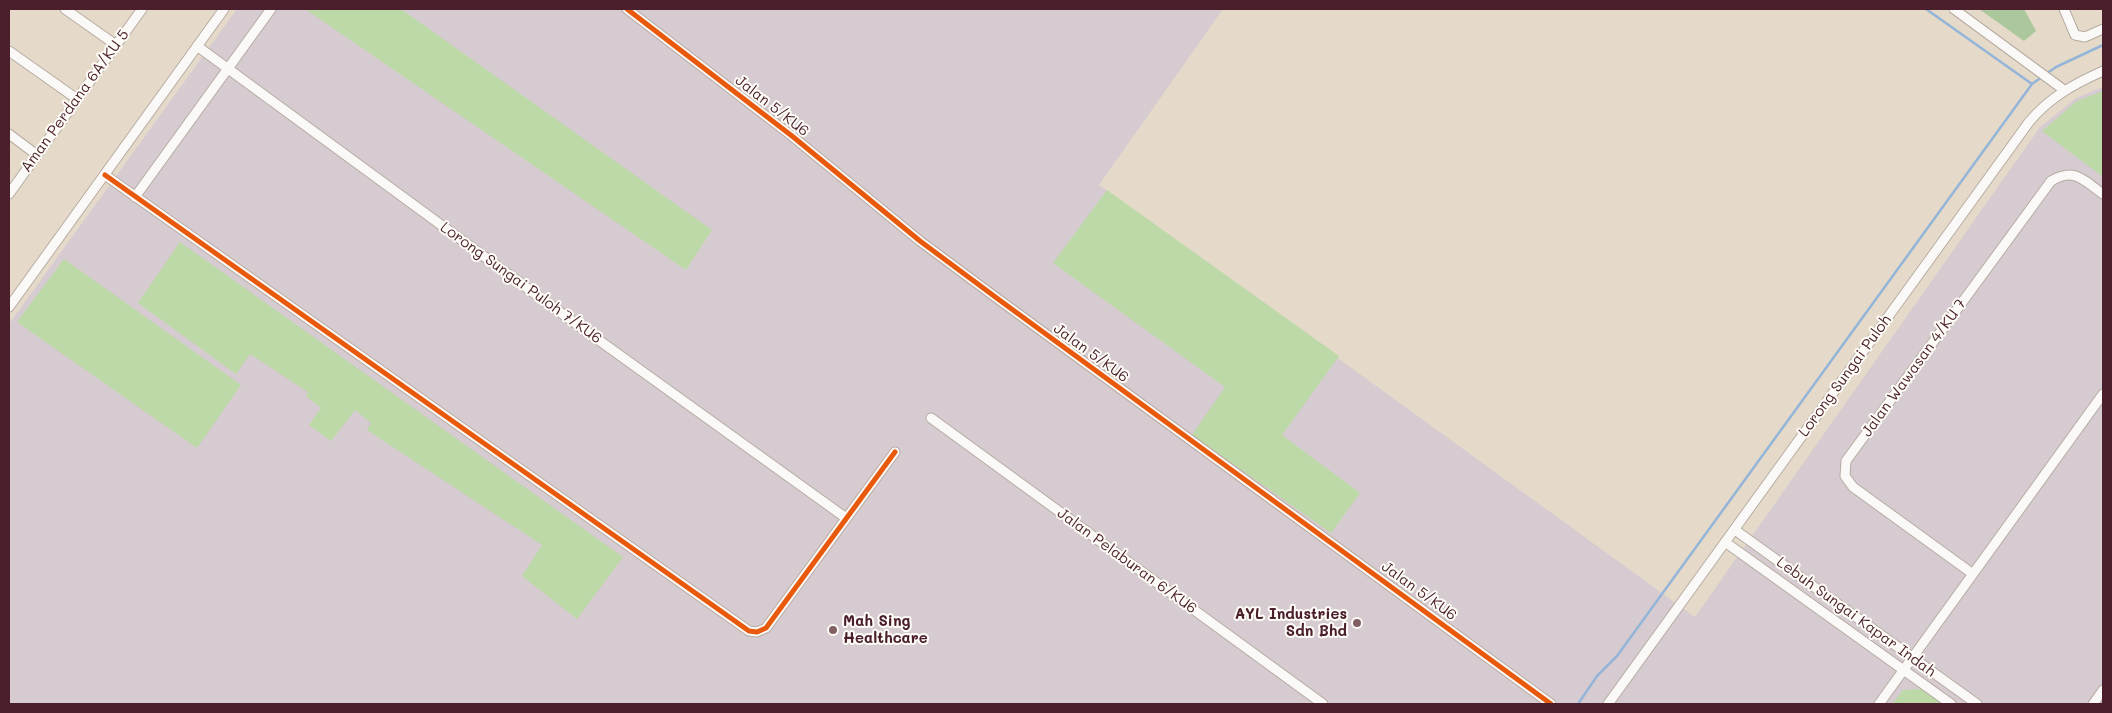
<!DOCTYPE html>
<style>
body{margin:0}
#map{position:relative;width:2112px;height:713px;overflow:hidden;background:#e5dac9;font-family:Mali,sans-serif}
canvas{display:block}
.frame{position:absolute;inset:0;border:10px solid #4a1f2b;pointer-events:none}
</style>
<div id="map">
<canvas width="2112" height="713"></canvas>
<div class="frame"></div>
</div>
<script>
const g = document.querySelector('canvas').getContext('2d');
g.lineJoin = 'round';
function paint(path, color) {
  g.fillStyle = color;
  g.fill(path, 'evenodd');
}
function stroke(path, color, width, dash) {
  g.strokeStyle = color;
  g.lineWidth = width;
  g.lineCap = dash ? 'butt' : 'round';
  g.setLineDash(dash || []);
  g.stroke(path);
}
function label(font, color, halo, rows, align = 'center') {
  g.font = font + ' Mali,sans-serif';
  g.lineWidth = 4;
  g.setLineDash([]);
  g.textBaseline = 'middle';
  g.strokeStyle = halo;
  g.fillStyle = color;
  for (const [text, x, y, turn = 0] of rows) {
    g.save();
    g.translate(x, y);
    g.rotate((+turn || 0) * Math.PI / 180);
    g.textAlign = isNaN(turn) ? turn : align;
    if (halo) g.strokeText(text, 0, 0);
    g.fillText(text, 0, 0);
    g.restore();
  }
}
const industrial = new Path2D(`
 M237,9H1223L1099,185L1695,617L2040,127L2076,98L2103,87V704H9V324Z`);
const green = new Path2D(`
 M305,9H401L712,230L686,270Z
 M2103,91V177L2042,131L2077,101Z
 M1107,190L1339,356L1282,435L1360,493L1331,533L1192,435L1225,387L1053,263Z
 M180,242L623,557L577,619L522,576L542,545L367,430L371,423L355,410L331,441L309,425L321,408L306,396L308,392L250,354L236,374L138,303Z
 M64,259L241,385L197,448L17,322Z
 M1921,689L1942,704H1892L1903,690Z`);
const forest = new Path2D(`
 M1979,9H2024L2036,31L2024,41Z`);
const stream = new Path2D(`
 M1926,9L2032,84L2056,67L2103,45
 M1578,704L1597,676L1617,656L2032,84`);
const minor = new Path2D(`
 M65,9L116,45
 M627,9L792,136L920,241L998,299L1551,704
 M1954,9L2064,90
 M2064,9L2075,35L2085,37L2103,29
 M197,46L568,318L846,518
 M9,51L77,99
 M9,134L37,155
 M105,175L749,631L757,632L766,628L895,452
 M9,194L142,9
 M135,197L271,9
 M9,307L224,9
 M931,418L1323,704
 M1735,530L1977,704
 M1725,542L1951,704
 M1973,574L1853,487L1845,476L1846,461L2051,181C2075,167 2083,180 2103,194
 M1608,704L2029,122C2050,97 2074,84 2103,71
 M1879,704L2103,394
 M2093,704L2103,690`);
const cycleway = new Path2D(`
 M627,9L792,136L920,241L998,299L1551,704
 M105,175L749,631L757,632L766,628L895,452`);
const markers = [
 [1357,623,5,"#806062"],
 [833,630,5,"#806062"]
];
const streetNames = [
 ["Aman Perdana 6A/KU 5",75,101,-54],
 ["Jalan 5/KU6",772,106,38],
 ["Lorong Sungai Puloh 7/KU6",521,283,36],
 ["Jalan 5/KU6",1091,353,36],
 ["Jalan Wawasan 4/KU 7",1914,368,-54],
 ["Lorong Sungai Puloh",1845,376,-54],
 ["Jalan Pelaburan 6/KU6",1127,561,36],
 ["Jalan 5/KU6",1419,591,36],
 ["Lebuh Sungai Kapar Indah",1856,617,36]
];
const poiNames = [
 ["AYL Industries",1347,614],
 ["Sdn Bhd",1347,631],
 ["Mah Sing",843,621,"left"],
 ["Healthcare",843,638,"left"]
];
paint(industrial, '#d6cbd0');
paint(green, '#bdd9a7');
paint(forest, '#acc79c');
stroke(stream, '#94b5d8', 2.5);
stroke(minor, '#b6aba1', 11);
stroke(minor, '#fbf9f7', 9);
stroke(cycleway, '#e8590c', 5);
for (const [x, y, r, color] of markers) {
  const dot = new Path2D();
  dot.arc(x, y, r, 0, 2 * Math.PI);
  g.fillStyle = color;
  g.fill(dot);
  stroke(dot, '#fdfcf7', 2);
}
label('15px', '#4a1f2b', '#fdfcf7', streetNames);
label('bold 15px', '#4a1f2b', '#fdfcf7', poiNames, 'right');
</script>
